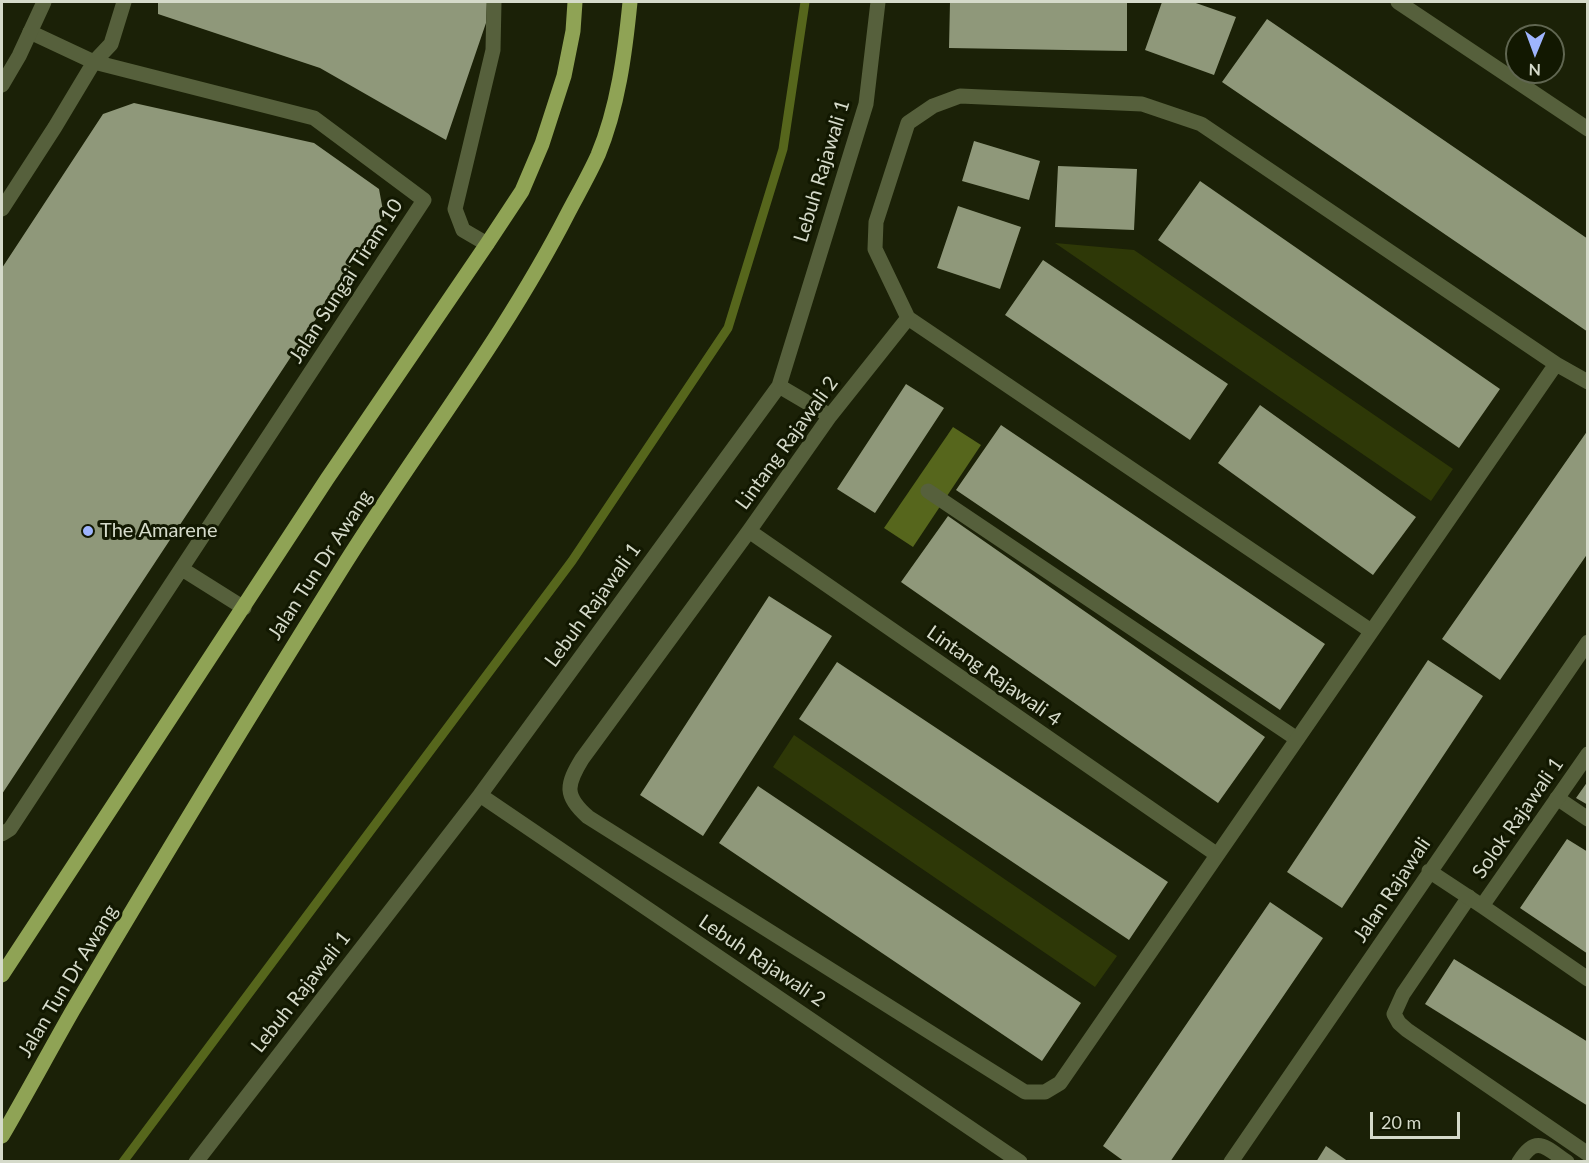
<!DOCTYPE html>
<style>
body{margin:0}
#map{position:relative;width:1589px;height:1163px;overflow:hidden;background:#1b2107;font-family:Lato,sans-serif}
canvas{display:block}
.frame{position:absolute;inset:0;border:3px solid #d5daca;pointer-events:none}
.north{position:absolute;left:1505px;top:24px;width:60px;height:60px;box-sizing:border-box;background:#121801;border:2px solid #606651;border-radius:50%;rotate:181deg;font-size:16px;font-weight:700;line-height:24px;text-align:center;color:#d5daca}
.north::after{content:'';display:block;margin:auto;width:21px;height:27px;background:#9eb4fd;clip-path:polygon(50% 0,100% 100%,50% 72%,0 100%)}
.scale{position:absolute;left:1370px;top:1112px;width:90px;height:27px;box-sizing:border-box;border:3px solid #d5daca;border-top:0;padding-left:8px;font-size:18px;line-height:21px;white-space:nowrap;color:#d5daca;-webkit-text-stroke:4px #121801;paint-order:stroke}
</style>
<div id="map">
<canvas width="1589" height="1163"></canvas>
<div class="frame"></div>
<div class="north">N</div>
<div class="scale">20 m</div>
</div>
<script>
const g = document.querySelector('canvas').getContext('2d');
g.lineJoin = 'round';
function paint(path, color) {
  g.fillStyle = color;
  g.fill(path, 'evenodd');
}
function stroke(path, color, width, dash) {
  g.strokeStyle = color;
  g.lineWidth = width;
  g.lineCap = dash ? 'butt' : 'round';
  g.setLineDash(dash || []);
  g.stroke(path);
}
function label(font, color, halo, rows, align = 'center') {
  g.font = font + ' Lato,sans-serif';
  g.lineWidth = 6;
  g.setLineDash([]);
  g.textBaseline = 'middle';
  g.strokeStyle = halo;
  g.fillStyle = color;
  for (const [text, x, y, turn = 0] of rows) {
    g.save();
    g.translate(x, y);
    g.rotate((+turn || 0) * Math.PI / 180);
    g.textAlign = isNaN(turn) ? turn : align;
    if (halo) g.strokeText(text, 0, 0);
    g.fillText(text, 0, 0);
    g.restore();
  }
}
const green = new Path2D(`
 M1055,243L1134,250L1453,469L1431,501Z
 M794,735L1117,956L1095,987L773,767Z`);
const water = new Path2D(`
 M953,427L981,445L913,547L884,528Z`);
const stream = new Path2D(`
 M123,1162L572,561L728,328L783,149L805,2`);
const building = new Path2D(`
 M158,2H487L486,23L446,140L320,68L158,14Z
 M950,2H1127V51L949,48Z
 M1162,2H1193L1236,17L1214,75L1145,50Z
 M1267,19L1588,239V332L1222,82Z
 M134,103L314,143L379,189L384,216L2,794V268L103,114Z
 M974,141L1040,161L1029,200L962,181Z
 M1058,166L1137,169L1134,230L1055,227Z
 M1200,181L1500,389L1459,448L1158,240Z
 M958,206L1021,227L1000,289L937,268Z
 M1043,260L1228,384L1190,440L1005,315Z
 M906,384L944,408L875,513L837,489Z
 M1260,405L1416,517L1373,575L1218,463Z
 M1001,425L1325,644L1280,710L956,490Z
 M1588,430V553L1500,680L1442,639Z
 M948,516L1265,737L1218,803L901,582Z
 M769,596L832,636L703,836L640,795Z
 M1428,660L1483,696L1342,908L1287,872Z
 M837,662L1168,882L1129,940L799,719Z
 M1588,781V805L1576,798Z
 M758,786L1081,1003L1042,1061L719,843Z
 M1567,839L1588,852V954L1520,908Z
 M1270,902L1323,938L1170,1162H1125L1103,1146Z
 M1454,959L1588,1042V1106L1425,1004Z
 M1326,1146L1349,1162H1316Z`);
const lane = new Path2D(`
 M2,209L55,127L94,62L111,44L124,2
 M487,244L463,230L455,209L493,50L494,2
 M928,491L1297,739
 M182,569L244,608
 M1557,798L1588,819
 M2,834L10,829L424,200L314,118L94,62L30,32
 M1469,897L1403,994L1394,1014L1399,1023L1407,1030L1588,1154
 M1519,1162C1536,1134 1545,1147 1567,1162`);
const street = new Path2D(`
 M1398,2L1588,129
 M2,85L19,56L44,2
 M908,318L1371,631
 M1556,364L1060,1083L1045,1092H1025L588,817C564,796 566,785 582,759L749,531L830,416L908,318L875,249L876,222L908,123L933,106L960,96L1142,104L1201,124L1556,364L1588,382
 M779,386L830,416
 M749,531L1216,854
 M480,795L1020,1162
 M1429,871L1482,906L1588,979
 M1482,906L1588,754
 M196,1162L480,795L779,386L866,104L878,2
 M1231,1162C1351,989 1468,815 1588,642`);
const primary = new Path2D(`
 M2,975L327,479L487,244L522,191L542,144L564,76L573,31L575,2
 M2,1136C26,1095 49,1052 73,1010C160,863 248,718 339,573C414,452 503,340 568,213C578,194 589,175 598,155C618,107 625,53 630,2`);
const markers = [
 [88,531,6,"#9eb4fd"]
];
const streetNames = [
 ["Lebuh Rajawali 1",822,171,-73],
 ["Jalan Sungai Tiram 10",346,281,-57],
 ["Lintang Rajawali 2",787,443,-54],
 ["Jalan Tun Dr Awang",320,565,-57],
 ["Lebuh Rajawali 1",593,605,-54],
 ["Lintang Rajawali 4",994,676,35],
 ["Solok Rajawali 1",1518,818,-55],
 ["Jalan Rajawali",1392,890,-56],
 ["Lebuh Rajawali 2",762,961,34],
 ["Jalan Tun Dr Awang",68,981,-59],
 ["Lebuh Rajawali 1",301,992,-52]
];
const poiNames = [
 ["The Amarene",100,531]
];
paint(green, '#2e3807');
paint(water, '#56661c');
stroke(stream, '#56661c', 9);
paint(building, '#8f987a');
stroke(lane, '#56603c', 15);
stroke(street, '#56603c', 15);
stroke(primary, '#8fa355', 15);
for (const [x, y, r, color] of markers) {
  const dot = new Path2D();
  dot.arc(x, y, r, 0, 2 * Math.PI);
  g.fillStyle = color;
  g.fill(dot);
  stroke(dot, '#121801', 2);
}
label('20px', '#d5daca', '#121801', streetNames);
label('20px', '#d5daca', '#121801', poiNames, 'left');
</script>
